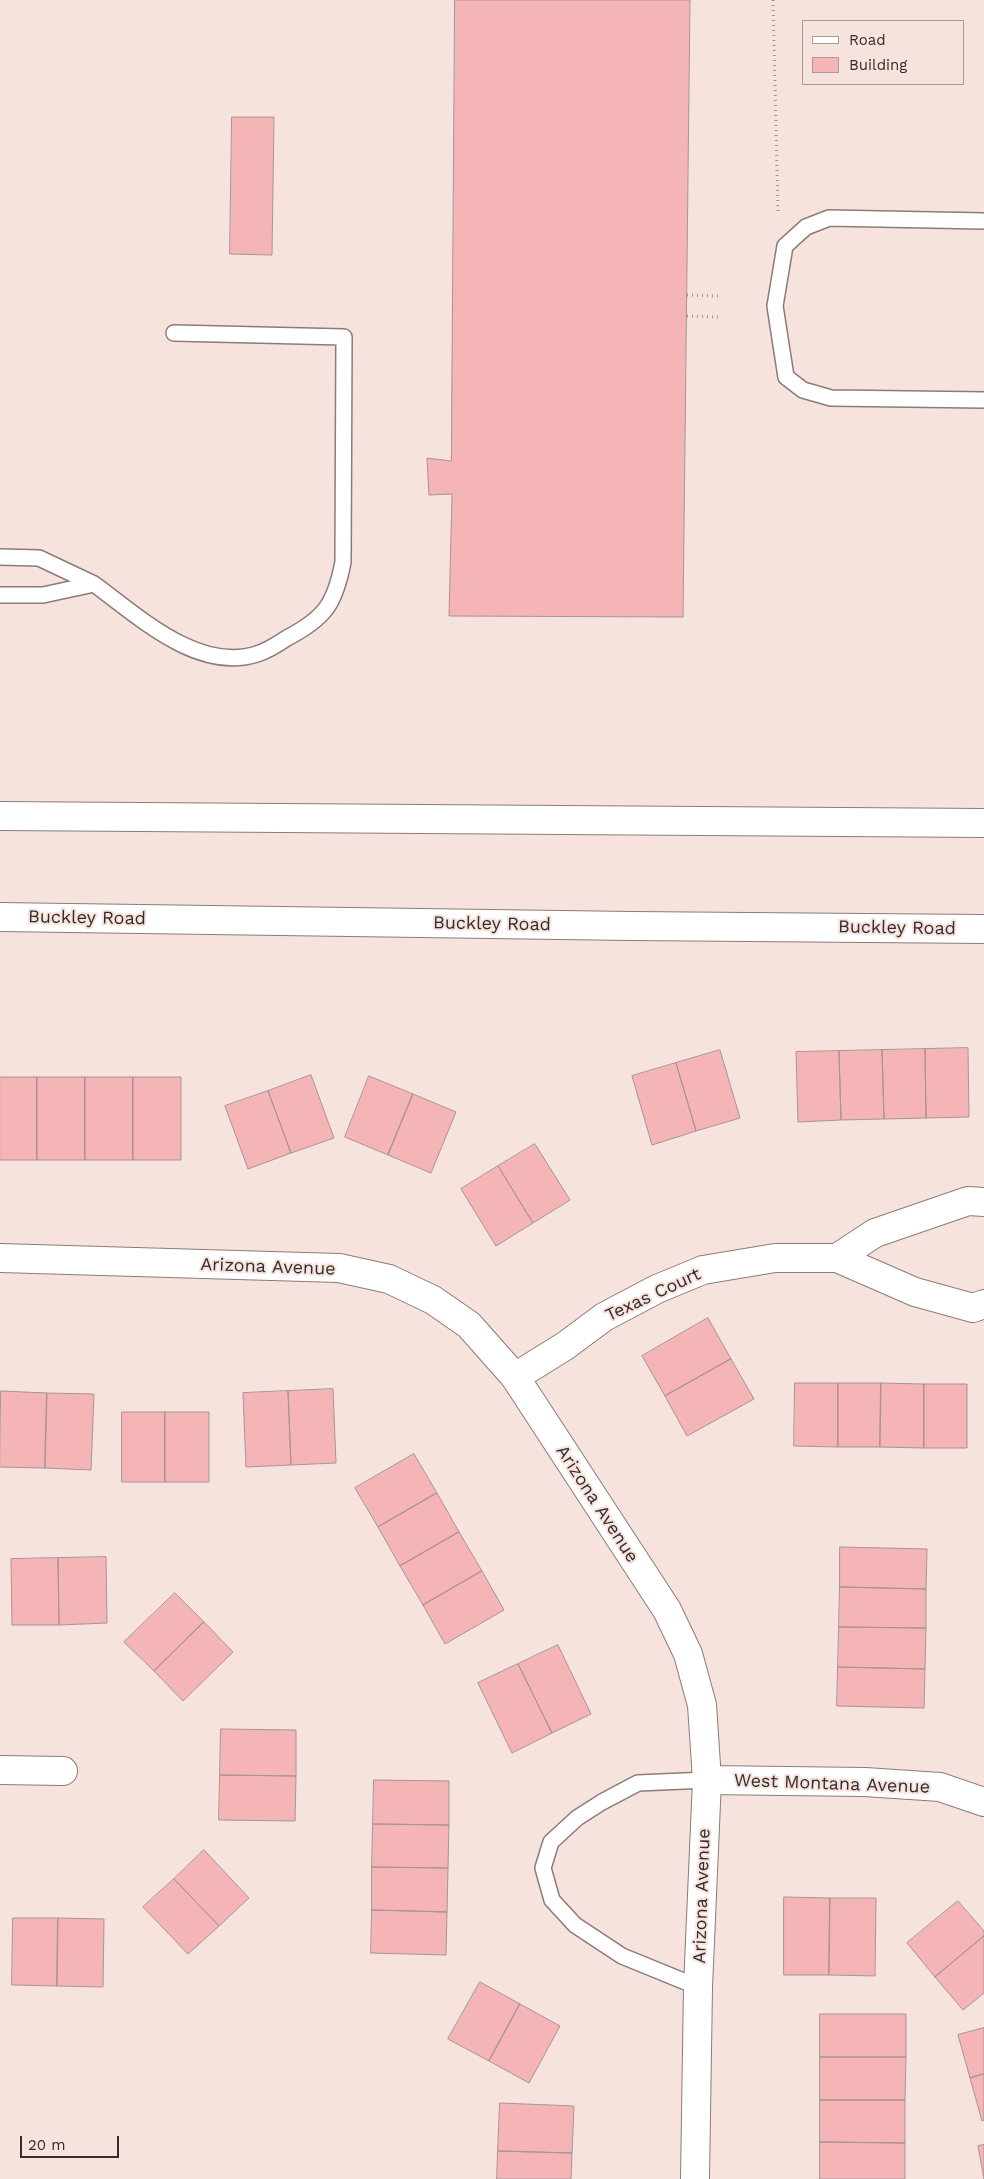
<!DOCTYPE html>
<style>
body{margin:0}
#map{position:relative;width:984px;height:2179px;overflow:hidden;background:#f6e3dd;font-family:"Work Sans",sans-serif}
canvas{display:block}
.legend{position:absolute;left:802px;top:20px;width:162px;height:65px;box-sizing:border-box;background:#f6e3dd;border:1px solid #a89a95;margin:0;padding:6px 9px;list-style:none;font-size:15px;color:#332c2a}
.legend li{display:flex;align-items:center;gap:10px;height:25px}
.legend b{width:25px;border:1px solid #a89a95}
.scale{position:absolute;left:20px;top:2136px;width:99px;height:22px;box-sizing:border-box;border:2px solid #332c2a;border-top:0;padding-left:6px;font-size:15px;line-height:18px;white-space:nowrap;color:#332c2a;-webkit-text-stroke:4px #f6e3dd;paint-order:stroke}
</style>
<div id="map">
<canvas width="984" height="2179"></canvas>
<ul class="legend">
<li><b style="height:6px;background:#fff"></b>Road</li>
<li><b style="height:14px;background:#f5b4b6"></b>Building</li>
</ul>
<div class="scale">20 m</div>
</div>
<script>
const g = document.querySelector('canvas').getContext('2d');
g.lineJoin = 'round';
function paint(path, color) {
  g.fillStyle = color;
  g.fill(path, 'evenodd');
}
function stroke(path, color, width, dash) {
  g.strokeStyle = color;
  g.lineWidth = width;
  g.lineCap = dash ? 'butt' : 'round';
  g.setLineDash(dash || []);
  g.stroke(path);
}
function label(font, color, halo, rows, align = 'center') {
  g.font = font + ' "Work Sans",sans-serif';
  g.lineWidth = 4;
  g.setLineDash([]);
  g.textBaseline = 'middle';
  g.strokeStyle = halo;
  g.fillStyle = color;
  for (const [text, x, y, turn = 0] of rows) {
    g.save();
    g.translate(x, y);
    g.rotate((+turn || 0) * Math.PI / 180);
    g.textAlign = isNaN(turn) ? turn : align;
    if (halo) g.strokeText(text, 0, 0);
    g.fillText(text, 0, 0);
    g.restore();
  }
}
const building = new Path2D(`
 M455,0H690L683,617L449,616L452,494L429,495L427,458L451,461Z
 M232,117H274L272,255L230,254Z
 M968,1048L969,1117L926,1118L925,1049Z
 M925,1049L926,1118L884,1119L882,1050Z
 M720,1050L740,1118L696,1131L676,1063Z
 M882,1050L884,1119L841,1120L839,1051Z
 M839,1051L841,1120L798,1122L796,1052Z
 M676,1063L696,1131L652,1145L632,1076Z
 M311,1075L334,1138L291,1153L268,1091Z
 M369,1076L413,1094L388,1155L345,1137Z
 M0,1077H37V1160H0Z
 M37,1077H85V1160H37Z
 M85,1077H133V1160H85Z
 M133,1077H181V1160H133Z
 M268,1091L291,1153L248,1169L225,1106Z
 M413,1094L456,1112L431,1173L388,1155Z
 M535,1144L570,1200L533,1223L498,1166Z
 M498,1166L533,1223L496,1246L461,1189Z
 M708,1318L731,1359L665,1396L642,1356Z
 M731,1359L754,1399L687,1436L665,1396Z
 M795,1383H838V1447L794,1446Z
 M838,1383H881L880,1447H838Z
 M881,1383L924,1384V1448L880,1447Z
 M924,1384H967V1448H924Z
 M333,1389L336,1463L291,1465L288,1391Z
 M1,1391L47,1393L45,1468L0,1467Z
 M288,1391L291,1465L246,1467L243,1393Z
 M47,1393L94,1394L91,1470L45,1468Z
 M122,1412H165V1482H122Z
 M165,1412H209V1482H165Z
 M414,1454L437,1493L378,1527L355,1488Z
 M437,1493L459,1532L400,1566L378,1527Z
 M459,1532L482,1571L423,1605L400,1566Z
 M840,1547L927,1549L926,1589L840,1587Z
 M106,1557L107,1623L59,1625L58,1558Z
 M58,1558L59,1625H12L11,1559Z
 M482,1571L504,1610L445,1644L423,1605Z
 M840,1587L926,1589V1628L839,1627Z
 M175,1593L204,1622L154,1671L124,1642Z
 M204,1622L233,1652L183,1701L154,1671Z
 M839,1627L926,1628L925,1669L838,1667Z
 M558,1645L591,1714L552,1733L518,1664Z
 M518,1664L552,1733L512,1753L478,1683Z
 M838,1667L925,1669L924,1708L837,1706Z
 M221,1729L296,1730V1776L220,1775Z
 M220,1775L296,1776L295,1821L219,1820Z
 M374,1780L449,1781V1825L373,1824Z
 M373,1824L449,1825L448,1868L372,1867Z
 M204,1850L249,1898L219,1926L174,1879Z
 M372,1867L448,1868L447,1912L372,1910Z
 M174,1879L219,1926L188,1954L143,1907Z
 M784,1897L830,1898L829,1975H784Z
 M830,1898H876L875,1976L829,1975Z
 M958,1901L984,1931V1936L935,1977L907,1943Z
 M372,1910L447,1912L446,1955L371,1953Z
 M13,1918H58L57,1986L12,1985Z
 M58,1918L104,1919L103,1987L57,1986Z
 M984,1936V1993L963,2010L935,1977Z
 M480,1982L520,2004L489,2061L448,2039Z
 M520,2004L560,2026L529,2083L489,2061Z
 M820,2014H906V2057H820Z
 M984,2028V2074L970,2078L958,2035Z
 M820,2057H906L905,2100H820Z
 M984,2074V2120L982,2121L970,2078Z
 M820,2100H905V2143L820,2142Z
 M500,2103L574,2106L572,2153L498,2151Z
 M820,2142L905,2143V2179H820Z
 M984,2145V2179L978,2146Z
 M498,2151L572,2153L571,2179H497Z`);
const path = new Path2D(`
 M773,0L778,211
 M687,295L718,296
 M687,316L718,317`);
const service = new Path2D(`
 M984,221L829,218L806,227L785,246L775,306L786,377L803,390L831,398L984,400
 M0,557L39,558L94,584L43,595H0
 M94,584C138,616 198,673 257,654C267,651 278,644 287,638C325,618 335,604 343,562L344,337L174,333
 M698,1987L622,1956L575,1925L552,1900L543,1868L551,1842L577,1818L602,1802L638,1783L707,1780`);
const minor = new Path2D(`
 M0,1258L339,1268L389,1279L433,1300L469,1325L515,1377L667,1610L688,1654L702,1705L707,1780L698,1987L695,2179
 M837,1258L875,1233L968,1201L984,1202
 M515,1377L565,1346L604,1317L657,1289L703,1270L775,1258H837L915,1292L973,1308L984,1304
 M0,1770L63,1771
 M707,1780L865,1782L940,1787L984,1802`);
const trunk = new Path2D(`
 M0,816L984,823
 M0,917L631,926L984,929`);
const streetNames = [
 ["Buckley Road",87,918,1],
 ["Buckley Road",492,924,1],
 ["Buckley Road",897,928,1],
 ["Arizona Avenue",268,1267,2],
 ["Texas Court",653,1295,-25],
 ["Arizona Avenue",597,1504,57],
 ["West Montana Avenue",832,1784,2],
 ["Arizona Avenue",702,1896,-88]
];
paint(building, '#f5b4b6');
stroke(building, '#a79494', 1);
stroke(service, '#8c7b76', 18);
stroke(minor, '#8c7b76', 30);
stroke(trunk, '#8c7b76', 30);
stroke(path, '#a0928e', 3, [1, 4]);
stroke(service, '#fff', 15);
stroke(minor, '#fff', 28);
stroke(trunk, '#fff', 28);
label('18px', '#332c2a', '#f6e3dd', streetNames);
</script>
